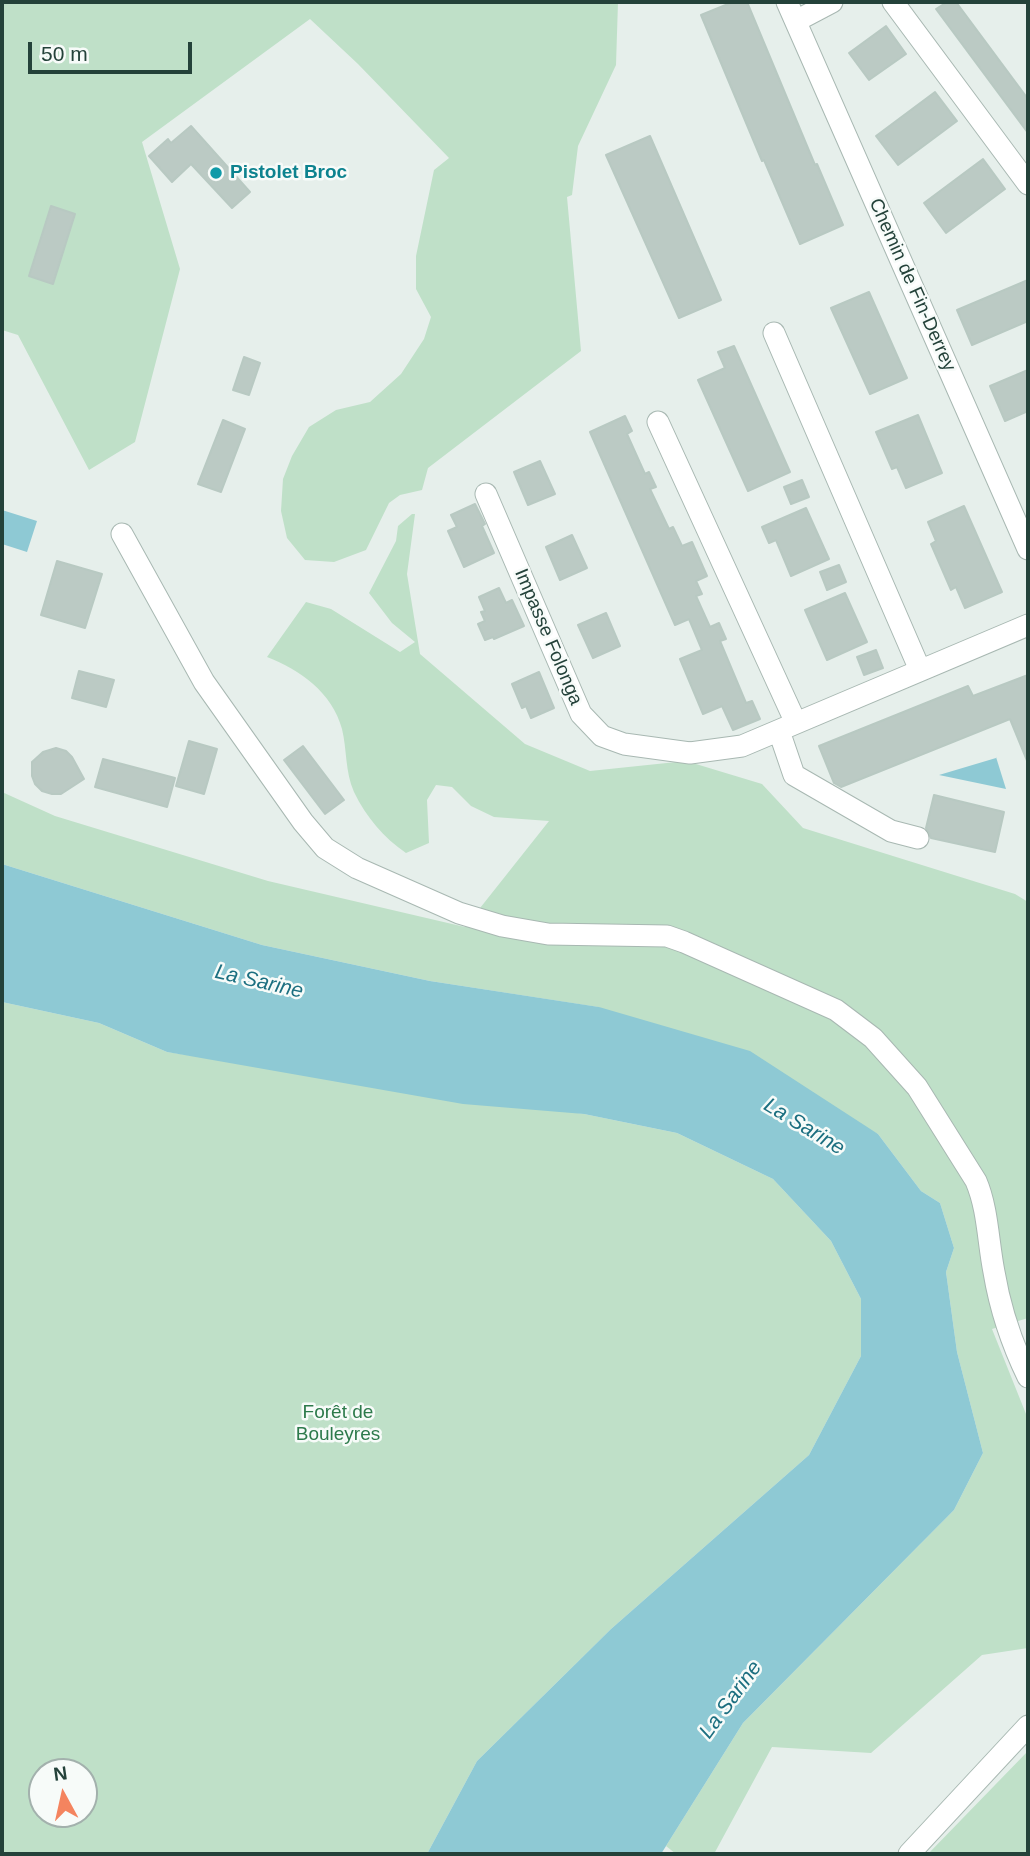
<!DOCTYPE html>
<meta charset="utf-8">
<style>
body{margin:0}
#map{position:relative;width:1030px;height:1856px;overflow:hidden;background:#e6efeb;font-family:Arial,sans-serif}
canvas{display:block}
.frame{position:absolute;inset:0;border:4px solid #24423a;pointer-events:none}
.north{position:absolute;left:28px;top:1758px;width:70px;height:70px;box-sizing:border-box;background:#f7fbf9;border:2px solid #a3b1ad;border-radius:50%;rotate:352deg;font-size:19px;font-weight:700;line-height:28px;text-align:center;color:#24423a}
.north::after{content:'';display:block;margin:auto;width:24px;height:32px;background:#f4845f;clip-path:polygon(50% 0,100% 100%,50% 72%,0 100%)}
.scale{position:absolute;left:28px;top:42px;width:164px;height:32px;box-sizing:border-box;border:4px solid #24423a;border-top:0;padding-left:9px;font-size:21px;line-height:24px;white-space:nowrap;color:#24423a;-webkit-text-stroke:5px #f7fbf9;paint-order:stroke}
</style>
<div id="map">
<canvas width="1030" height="1856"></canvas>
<div class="frame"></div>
<div class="north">N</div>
<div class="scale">50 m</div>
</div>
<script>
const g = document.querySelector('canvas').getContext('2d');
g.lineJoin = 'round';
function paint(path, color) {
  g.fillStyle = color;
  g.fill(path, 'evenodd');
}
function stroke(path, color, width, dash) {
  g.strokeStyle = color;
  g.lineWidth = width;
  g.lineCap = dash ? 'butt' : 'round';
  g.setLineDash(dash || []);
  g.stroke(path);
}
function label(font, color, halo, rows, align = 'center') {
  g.font = font + ' Arial,sans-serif';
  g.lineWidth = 5;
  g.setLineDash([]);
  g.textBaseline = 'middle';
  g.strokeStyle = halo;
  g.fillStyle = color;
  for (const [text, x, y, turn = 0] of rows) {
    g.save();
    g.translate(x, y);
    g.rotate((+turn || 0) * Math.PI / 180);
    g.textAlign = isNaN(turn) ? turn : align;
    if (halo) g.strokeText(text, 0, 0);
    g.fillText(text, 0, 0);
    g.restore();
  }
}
const green = new Path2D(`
 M2,2H618L616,65L578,146L572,195L567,197L581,351L428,468L422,490L400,495L389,503L366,550L334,562L305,560L287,538L281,511L283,479L292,456L309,427L336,410L370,402L401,374L424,339L431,317L416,289V256L434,170L449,158L358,64L310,19L142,142L180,269L135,442L89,470L18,335L2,330Z
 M412,514H415L407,574L420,654L525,744L590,771L686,761L762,784L803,828L1015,894L1028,902V1318L992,1329L1028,1419V1648L982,1655L871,1753L772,1747L714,1854H676L666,1846L743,1723L954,1510L983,1453L957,1352L946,1272L954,1248L940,1203L921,1191L878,1134L598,1007L430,981L262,945L2,864V792L55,816L268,881L465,927L549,821L494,817L471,806L452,787L436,785L427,800L429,843L406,853C384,838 366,817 354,792C345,772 347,749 342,729C332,692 300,670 267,657L306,602L331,609L400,652L415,642L392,623L369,593L396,541L398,526Z
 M2,1002L99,1023L167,1052L584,1114L677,1133L773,1179L831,1241L861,1299V1356L809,1455L611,1629L477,1761L427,1854H2ZM42,1772H84V1814H42Z
 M1028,1751V1854H928Z`);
const water = new Path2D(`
 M2,510L37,521L27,552L2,544Z
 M996,757L1006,789L939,775L996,758Z
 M2,864L262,945L430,981L599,1007L750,1051L878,1134L921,1191L940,1203L954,1248L946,1272L957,1352L983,1453L954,1510L743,1723L661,1854H427L477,1761L611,1629L809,1455L861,1356V1299L831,1241L773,1179L677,1133L584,1114L463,1104L167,1052L99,1023L2,1002Z`);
const building = new Path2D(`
 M733,2H747L815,165L817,164L843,225L800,244L764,160L762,161L701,15Z
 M947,2H956L1028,99V133L936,9Z
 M886,26L906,54L869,80L849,53Z
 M935,92L957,121L898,165L876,136Z
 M191,126L250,192L232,208L191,164L172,182L149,156L168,139L171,143Z
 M650,136L721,300L679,318L606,155Z
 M983,159L1005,189L946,233L924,203Z
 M51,206L75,214L53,284L29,276Z
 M1028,280V321L972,345L957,310Z
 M869,292L907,378L870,394L831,308Z
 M734,346L790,472L748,491L698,380L725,368L718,352Z
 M244,357L260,363L249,395L233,390Z
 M1028,370V411L1005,421L990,386Z
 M918,415L942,473L906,488L897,467L892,469L876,432Z
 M625,416L632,431L627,434L645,474L649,472L656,487L650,489L669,529L673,527L682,546L692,542L707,576L696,581L702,594L696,596L710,627L719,623L726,639L720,641L746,703L752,701L760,719L733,730L722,706L703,714L680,659L702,650L689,619L675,625L590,432Z
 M223,420L245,429L221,492L198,484Z
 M540,461L555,494L528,505L514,472Z
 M802,480L809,497L791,504L784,487Z
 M475,504L485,524L482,526L494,553L464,567L448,531L457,527L451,515Z
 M964,506L1002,592L965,608L956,587L951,590L931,544L936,541L928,522Z
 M806,508L829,559L791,576L776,540L769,543L762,527Z
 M572,535L587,568L560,580L546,547Z
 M57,561L102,574L85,628L41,615Z
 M839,565L846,582L827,590L820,572Z
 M499,588L506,603L512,600L524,626L494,639L493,637L485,640L478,624L485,621L481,612L485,611L479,597Z
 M845,593L867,642L827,660L805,610Z
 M606,613L620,646L593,658L578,625Z
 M876,650L883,668L864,675L857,657Z
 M79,671L114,680L106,707L72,698Z
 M539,672L554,708L531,718L526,706L522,708L512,684Z
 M1028,675V763L1010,719L841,787L834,783L819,746L968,686L973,696Z
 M189,741L217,749L204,794L176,786Z
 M303,746L344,800L325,814L284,760Z
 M56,748L66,751L72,757L84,779L61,794H52L42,791L35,784L32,776V762L43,752Z
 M103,759L175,778L167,807L95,787Z
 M934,795L1004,812L995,852L931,838L926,828Z`);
const street = new Path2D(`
 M787,2L1028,549
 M893,2L1028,184
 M796,21L832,2
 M774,333L920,670
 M658,422L796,723
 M486,494L581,714L602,736L624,744L690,753L742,746L1028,625
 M122,534L204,682L303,822L325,848L357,868L459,913L502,926L548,934L667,936L684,942L836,1010L873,1038L917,1087L976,1181C988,1209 988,1242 994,1272C1000,1308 1012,1344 1028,1377
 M779,731L794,775L891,831L918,838
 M909,1854L1028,1726`);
const markers = [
 [216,173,7,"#0f9aa8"]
];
const cultureNames = [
 ["Pistolet Broc",230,173]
];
const streetNames = [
 ["Chemin de Fin-Derrey",912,285,66],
 ["Impasse Folonga",548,637,67]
];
const parkNames = [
 ["Forêt de",338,1413],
 ["Bouleyres",338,1435]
];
const waterNames = [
 ["La Sarine",259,982,13],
 ["La Sarine",804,1127,31],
 ["La Sarine",731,1700,-54]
];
paint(green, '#bfe0c8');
paint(water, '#8ec9d4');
paint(building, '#bbcac4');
stroke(building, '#b8c9c2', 2);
stroke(street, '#a8b8b2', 23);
stroke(street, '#fff', 21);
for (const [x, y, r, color] of markers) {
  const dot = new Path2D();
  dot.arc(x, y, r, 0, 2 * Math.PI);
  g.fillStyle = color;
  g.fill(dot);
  stroke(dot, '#f7fbf9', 2.5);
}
label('bold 19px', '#0d838f', '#f7fbf9', cultureNames, 'left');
label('19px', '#24423a', '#f7fbf9', streetNames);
label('19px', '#2d7a4b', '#f7fbf9', parkNames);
label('italic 21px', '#1c6f80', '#f7fbf9', waterNames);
</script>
